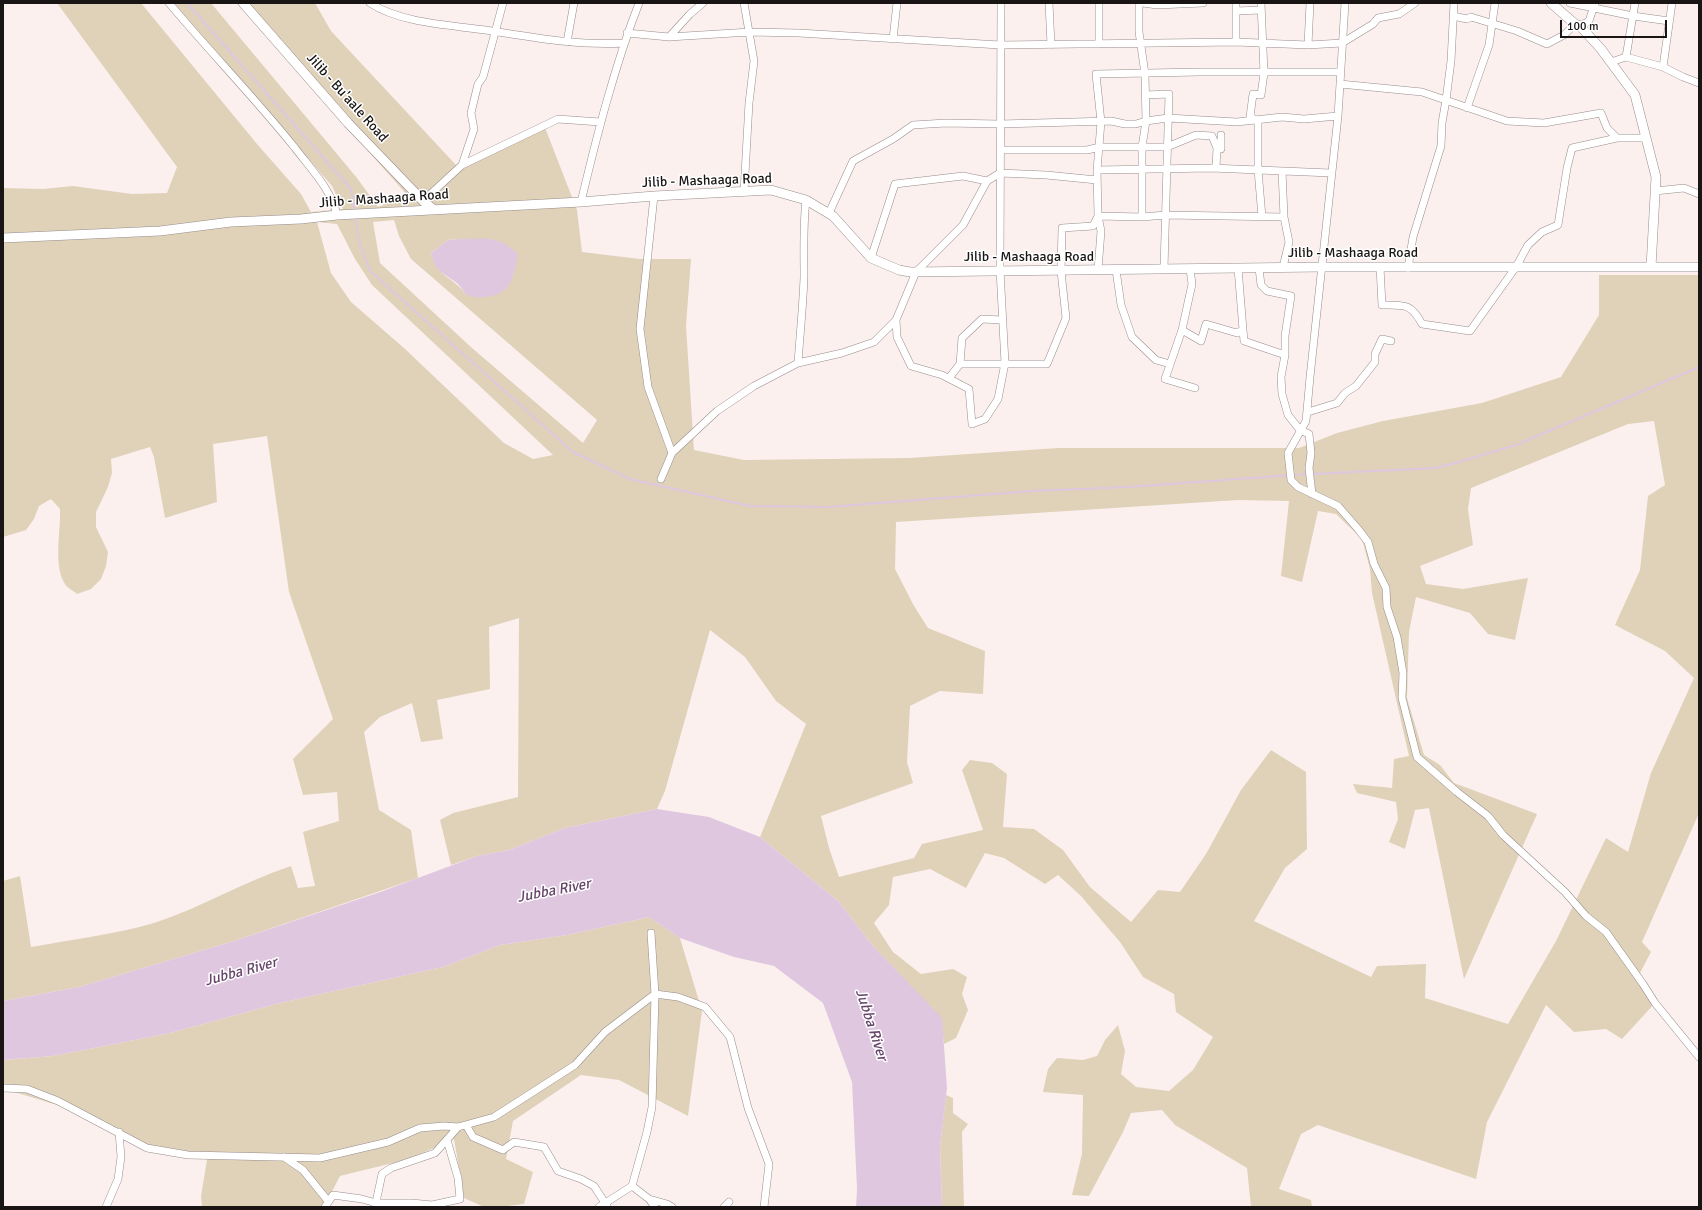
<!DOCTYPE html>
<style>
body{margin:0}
#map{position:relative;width:1702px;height:1210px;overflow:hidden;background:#fcf0ef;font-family:Signika,sans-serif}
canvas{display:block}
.frame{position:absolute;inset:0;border:4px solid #191514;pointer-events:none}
.scale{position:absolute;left:1560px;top:20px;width:107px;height:18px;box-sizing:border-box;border:2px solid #191514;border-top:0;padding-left:5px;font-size:12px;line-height:14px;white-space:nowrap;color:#191514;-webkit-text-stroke:3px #fff;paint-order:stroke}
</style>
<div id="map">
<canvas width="1702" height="1210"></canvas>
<div class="frame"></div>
<div class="scale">100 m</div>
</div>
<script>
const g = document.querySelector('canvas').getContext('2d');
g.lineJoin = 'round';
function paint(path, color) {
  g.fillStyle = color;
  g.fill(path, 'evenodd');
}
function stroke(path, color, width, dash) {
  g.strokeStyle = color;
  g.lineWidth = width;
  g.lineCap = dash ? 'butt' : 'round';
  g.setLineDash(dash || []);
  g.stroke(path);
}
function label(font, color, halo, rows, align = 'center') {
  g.font = font + ' Signika,sans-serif';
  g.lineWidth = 3;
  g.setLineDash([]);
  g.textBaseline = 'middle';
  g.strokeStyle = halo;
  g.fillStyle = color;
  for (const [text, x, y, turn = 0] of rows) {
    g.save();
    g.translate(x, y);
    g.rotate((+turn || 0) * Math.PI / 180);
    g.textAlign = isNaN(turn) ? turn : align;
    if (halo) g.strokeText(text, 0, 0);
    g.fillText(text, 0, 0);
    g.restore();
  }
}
const green = new Path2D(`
 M57,3H141L257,144L301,194L311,212L343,209L332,186L174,3H211L357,178L378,207L407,195L285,57L239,3H315L331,31L456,165L544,125L577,210L582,252L640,259H691L686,326L694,450L744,460L909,458L1058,448H1299L1337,433L1383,421L1482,403L1561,377L1599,315V275H1699V813L1642,942L1651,952L1640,973L1655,1003L1622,1039L1606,1029L1574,1032L1546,1005L1487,1122L1476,1179L1318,1125L1301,1134L1279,1189L1311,1200L1312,1207H1251L1247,1168L1175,1125L1162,1110L1131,1113L1123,1132L1089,1196L1072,1195L1082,1154L1083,1095L1043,1092L1048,1069L1057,1058L1083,1060L1097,1056L1105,1040L1118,1025L1125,1051L1121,1074L1136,1087L1169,1091L1193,1070L1213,1037L1176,1012L1174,994L1143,977L1120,942L1102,921L1081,896L1058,875L1045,884L1004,858L985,853L966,888L930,869L893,877L889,905L874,923L893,952L921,974L953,969L967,977L962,994L968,1010L956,1038L944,1044L941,1018L873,946L838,901L760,837L806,724L776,701L745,657L710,630L665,791L657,809L565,828L509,850L477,856L451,865L440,820L453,813L518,797L519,618L489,627L490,689L437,700L443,739L421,742L412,703L380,717L364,732L379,810L411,830L418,878L234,941L79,987L3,1001V881L20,876L31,947C70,940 116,934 154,923C201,908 244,881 291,866L298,888L315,886L303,832L339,821L337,792L303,795L293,759L333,719L289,592L267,436L213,444L217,502L165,518L154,457L150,447L111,459L112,473L108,487L96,512V527L108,552L106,566L101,579L91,589L77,594C74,591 67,588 65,584C53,565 61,531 60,509L51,499L39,506L34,519L26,530L3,537V188L43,189L73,186L132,194L167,193L177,167ZM394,220L399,236L411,259L597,420L583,443L472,348L380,263L373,222ZM317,222L337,224L355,259L372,285L553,455L533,459L504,443L404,348L351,302L331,273ZM458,239H490L466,294C453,277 436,276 431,253L448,240ZM1654,421L1665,485L1648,496L1640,570L1615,625L1665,651L1694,678L1651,773L1628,852L1606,838L1556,941L1508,1024L1425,998L1426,964L1377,966L1371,977L1254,921L1285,868L1307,849L1306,772L1271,750L1241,790L1206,854L1180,892L1158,890L1131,922L1090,887L1063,850L1034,829L1003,827L1007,774L992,763L970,760L962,770L983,830L922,844L914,858L839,877L829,848L821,816L913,783L907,762L910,706L940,691L983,694L985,651L928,628L914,606L895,569L896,522L1238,500L1289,501L1281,576L1302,582L1318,511L1336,514L1362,539L1370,569L1372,593L1409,756L1394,759L1392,788L1353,784L1357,793L1396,802L1398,819L1389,842L1405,849L1415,810L1429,808L1464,979L1537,814L1454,783L1440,765L1424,755L1407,698L1409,632L1416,597L1470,613L1488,634L1515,640L1528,578L1463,589L1426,584L1420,566L1473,545L1468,509L1471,488L1628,424Z
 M649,917L680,938L702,1011L688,1116L619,1080L581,1075L513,1121L506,1159L533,1172L524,1204L500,1207H484L464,1198L454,1139L409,1159L340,1176L324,1207H202L201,1196L208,1154L158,1153L67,1108L11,1091L3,1092V1060L53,1056L170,1033L280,1003L443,967L500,945L567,935Z
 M946,1095L953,1098V1113L968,1124L962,1132L964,1207H942L940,1147Z`);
const water = new Path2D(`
 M458,239C485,239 497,234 518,254C514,276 511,296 484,297C478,298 470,297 466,294C463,291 461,287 458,284C444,273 435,272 431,253L448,240Z
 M657,809L709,817L760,837L838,901L873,946L942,1018L947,1088L940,1147L942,1207H856L857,1189L852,1082L823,1003L774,966L734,957L680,938L649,917L567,935L500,945L443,967L280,1003L170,1033L53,1056L3,1060V1001L79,987L234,941L383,891L477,856L509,850L565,828Z`);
const stream = new Path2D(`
 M187,3L351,189L355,212
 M355,216L359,241L370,271L573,452L630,479L750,506L828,507L1032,491L1127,487L1307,474
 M1312,474L1435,468L1459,462L1516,445L1699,367`);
const minor = new Path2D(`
 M169,3C210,52 255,98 295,148C311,169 331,189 337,215
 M370,3C400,23 449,25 485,30C531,37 577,46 624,43
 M744,3L754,61L749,103L744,192
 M1049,3L1051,45
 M1139,3V32L1145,74L1146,121L1142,147V217
 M1143,3L1157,5L1203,3
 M1236,3V42
 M1261,3L1264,73L1261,95L1253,94L1250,117L1258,121V170L1262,217
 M1345,3L1338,116L1310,377L1306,421L1288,453L1291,480L1298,487L1338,506L1358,529L1368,542L1374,564L1386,588L1387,607L1397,637L1403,673L1402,698L1417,757L1457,792L1488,816L1503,835L1565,892L1586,916L1606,932L1643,984L1655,1003L1699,1057
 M1570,3L1633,16L1669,21
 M1236,11L1261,10
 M1453,16L1467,19L1471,17L1517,31L1547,44L1564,35L1575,24
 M1580,26L1589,21L1595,3
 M627,33L669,37L750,32L799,33L1000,45L1236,42L1308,45L1342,43L1373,24L1378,18L1399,14L1415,3
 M669,37L690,14L703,3
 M893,39L897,3
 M567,42L574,3
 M1099,44V3
 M1308,45L1310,3
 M1626,57L1635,3
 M1611,62L1626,57L1663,67L1683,77L1699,83
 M1663,67L1672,3
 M1340,84L1422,92L1507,121L1544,123L1601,113L1607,128L1617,138H1646
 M1146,95L1169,94L1164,269
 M1467,108L1489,45L1495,3
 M1000,150H1087L1100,147H1167L1196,135L1212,136L1217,148L1221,149V135
 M462,165L474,129L471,113L478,84L483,77L503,3
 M1216,168L1217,148
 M1097,170L1211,168L1331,173
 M1282,171L1284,217L1289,242L1283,267
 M1655,191L1684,188L1699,194
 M654,196L640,329L648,387L672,453
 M423,201L462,165L558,119L600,122
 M581,202C597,135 614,68 639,3
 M829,213L853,161L893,139L913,125L946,123L1000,124L1111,121L1125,124H1136L1146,121L1168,118L1237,122L1282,117L1304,119L1338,116
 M871,258L895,184L963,176L987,181
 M1380,267L1382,305C1404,305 1411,303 1422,324L1470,331L1516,267L1528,245L1542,232L1558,225L1567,168L1572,148L1617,138
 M1238,268L1243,330
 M1259,268L1261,285L1267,291L1291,296L1285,336V355L1281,377L1282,394L1288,415L1300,430L1309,434L1311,453L1309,468L1312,494
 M1408,268L1413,237L1441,146L1442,123L1446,100L1451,61L1454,3
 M1190,269L1192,284L1182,330L1165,379L1195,388
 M1098,270L1101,231L1098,216L1097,170L1101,122L1096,74L1200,72H1341
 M1116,270L1121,305L1132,337L1156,360L1170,364
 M896,320L897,337L911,366L942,375L969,389L972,424L985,419L998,399L1005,363L1000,270L1001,3
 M1182,330L1201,341L1206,324L1237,333L1243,330L1244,341L1285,355
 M798,363C800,334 803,306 804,277C804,251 803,226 806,200
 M960,364L962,338L982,319L1002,320
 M949,378L960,364H1047L1066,318L1061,271L1062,228L1093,226L1098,216L1142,217L1166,215L1284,217
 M1308,412L1337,403L1345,393L1356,386L1375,362V354L1382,339L1391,341
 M661,479L672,453L717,411L754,386L798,363L842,353L874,342L896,320L916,272L963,225L987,181L1000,173L1046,175L1097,180
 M3,1088L27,1089L58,1101L147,1148L188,1155L320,1158L388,1142L420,1128L444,1126L458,1127L494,1117L575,1065L605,1032L655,994L678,997L705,1007L730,1037L748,1108L769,1164L764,1207
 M466,1125L473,1137L503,1150L514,1142L544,1147L558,1171L581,1179L594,1186L607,1206
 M284,1157L303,1170L328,1201
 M632,1186L649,1199L655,1207
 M649,1199L667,1204L672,1207
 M106,1207L118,1179L121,1157L119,1132
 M325,1207L333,1195L362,1199L376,1203H412L432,1205L460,1199L458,1178L447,1140
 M375,1207L382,1174L391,1168L435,1153L458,1127
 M599,1207L632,1186L647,1132L652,1107L655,994L651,933
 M724,1207L729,1202`);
const major = new Path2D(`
 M243,3L348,123L423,201L433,209
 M1551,3L1575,24L1580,26L1601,49L1635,95L1656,177L1651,267
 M3,238L160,231L231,222L301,219L337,215L581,202L654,196L771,190L806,200L833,216L871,258L899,270L910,272L1322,267H1699`);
const streetNames = [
 ["Jilib - Bu'aale Road",347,98,48],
 ["Jilib - Mashaaga Road",707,181,-2],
 ["Jilib - Mashaaga Road",384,199,-4],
 ["Jilib - Mashaaga Road",1353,253],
 ["Jilib - Mashaaga Road",1029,257]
];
const waterNames = [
 ["Jubba River",554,891,-11],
 ["Jubba River",241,972,-15],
 ["Jubba River",871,1025,72]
];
paint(green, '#dfd2b9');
paint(water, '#dfc7e0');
stroke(stream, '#dfc7e0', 2);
stroke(minor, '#978c8b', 8);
stroke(major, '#978c8b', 10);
stroke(minor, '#fff', 7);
stroke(major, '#fff', 9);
label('14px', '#191514', '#fff', streetNames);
label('italic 15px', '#674569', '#fff', waterNames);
</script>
